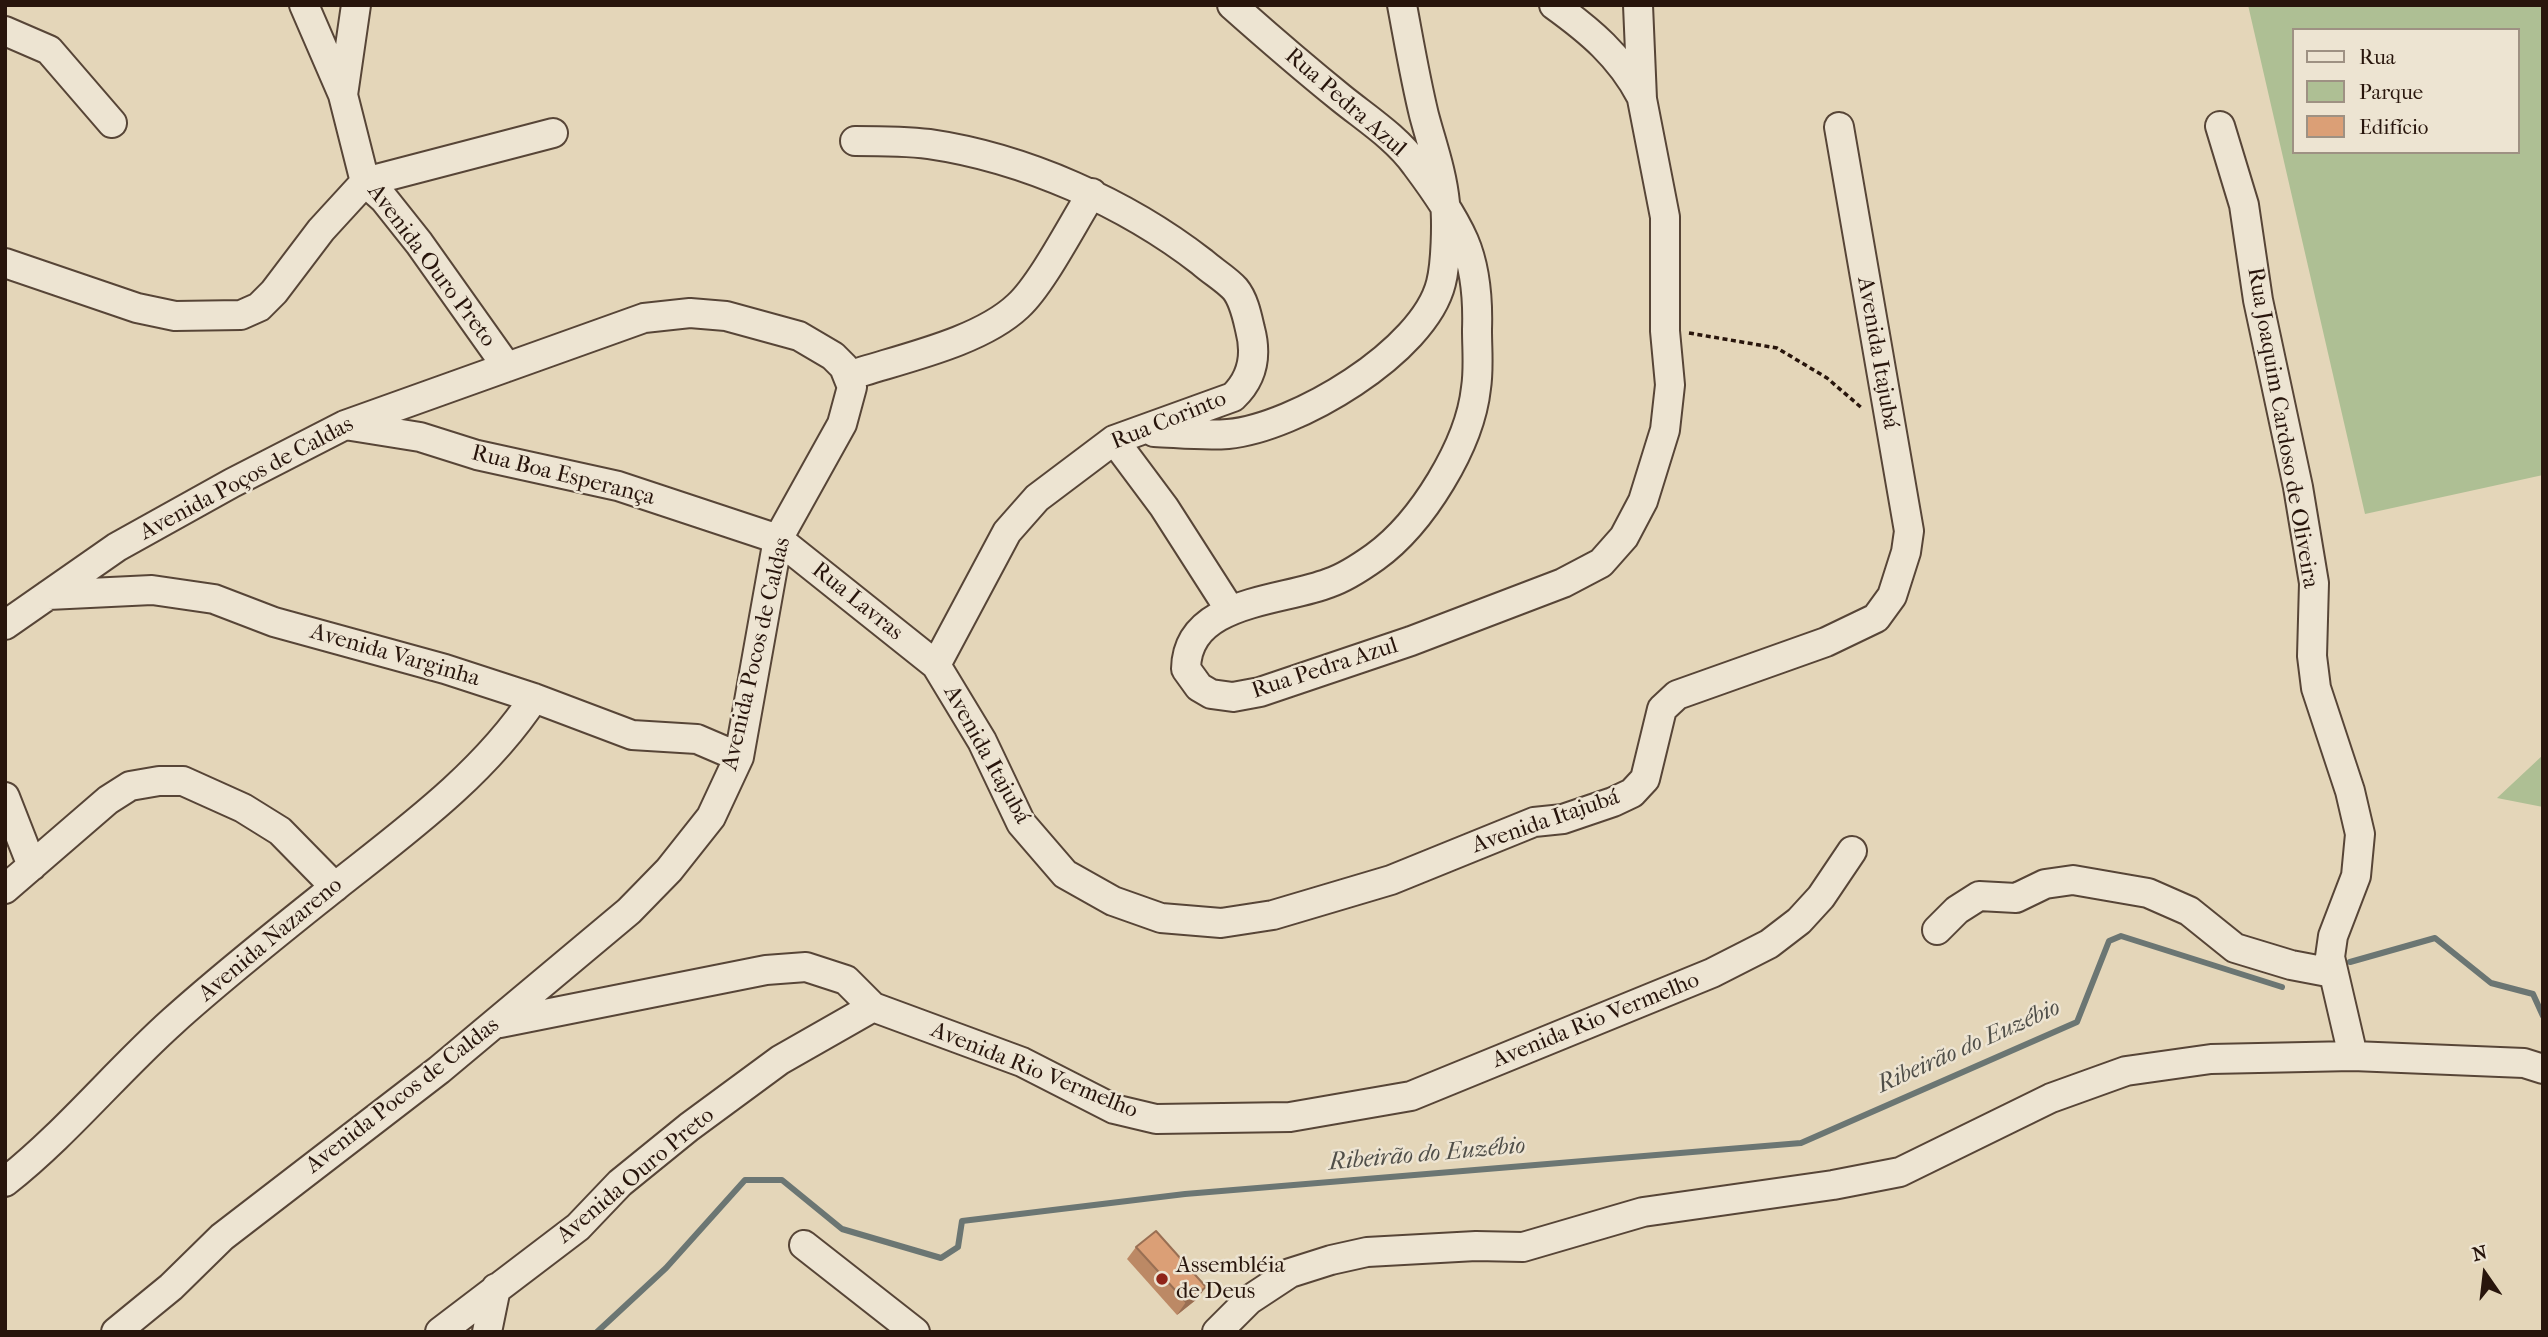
<!DOCTYPE html>
<meta charset="utf-8">
<style>
body{margin:0}
#map{position:relative;width:2548px;height:1337px;overflow:hidden;background:#e4d6b9;font-family:"IM FELL French Canon",serif}
canvas{display:block}
.frame{position:absolute;inset:0;border:7px solid #28150c;pointer-events:none}
.legend{position:absolute;left:2292px;top:28px;width:228px;height:126px;box-sizing:border-box;background:#ede4d2;border:2px solid #9e9183;margin:0;padding:9px 12px;list-style:none;font-size:21px;color:#28150c}
.legend li{display:flex;align-items:center;gap:14px;height:35px}
.legend b{width:35px;border:2px solid #9e9183}
.north{position:absolute;left:2450px;top:1239px;width:70px;height:70px;-webkit-text-stroke:5px #ede4d2;paint-order:stroke;rotate:346deg;font-size:19px;font-weight:700;line-height:28px;text-align:center;color:#28150c}
.north::after{content:'';display:block;margin:auto;width:24px;height:32px;background:#28150c;clip-path:polygon(50% 0,100% 100%,50% 72%,0 100%)}
</style>
<div id="map">
<canvas width="2548" height="1337"></canvas>
<div class="frame"></div>
<ul class="legend">
<li><b style="height:9px;background:#ede4d2"></b>Rua</li>
<li><b style="height:19px;background:#aebf94"></b>Parque</li>
<li><b style="height:19px;background:#db9f76"></b>Edifício</li>
</ul>
<div class="north">N</div>
</div>
<script>
const g = document.querySelector('canvas').getContext('2d');
g.lineJoin = 'round';
function paint(path, color) {
  g.fillStyle = color;
  g.fill(path, 'evenodd');
}
function stroke(path, color, width, dash) {
  g.strokeStyle = color;
  g.lineWidth = width;
  g.lineCap = dash ? 'butt' : 'round';
  g.setLineDash(dash || []);
  g.stroke(path);
}
function label(font, color, halo, rows, align = 'center') {
  g.font = font + ' "IM FELL French Canon",serif';
  g.lineWidth = 5;
  g.setLineDash([]);
  g.textBaseline = 'middle';
  g.strokeStyle = halo;
  g.fillStyle = color;
  for (const [text, x, y, turn = 0] of rows) {
    g.save();
    g.translate(x, y);
    g.rotate((+turn || 0) * Math.PI / 180);
    g.textAlign = isNaN(turn) ? turn : align;
    if (halo) g.strokeText(text, 0, 0);
    g.fillText(text, 0, 0);
    g.restore();
  }
}
const green = new Path2D(`
 M2248,5H2543V475L2365,514ZM2294,30H2518V152H2294Z
 M2543,755V807L2497,798Z`);
const stream = new Path2D(`
 M2350,962L2435,938L2491,983L2533,994L2543,1016
 M597,1332L666,1268L745,1180H782L842,1229L941,1258L958,1247L962,1221L1185,1194L1801,1143L2077,1022L2109,941L2121,936L2282,987`);
const path = new Path2D(`
 M1689,333L1777,348L1827,378L1863,409`);
const minor = new Path2D(`
 M304,5L343,95L365,182L384,199L419,243L507,367
 M1232,5C1268,37 1304,68 1341,98C1367,119 1397,138 1416,165C1434,189 1452,214 1464,241C1476,269 1478,300 1477,330C1477,349 1479,369 1476,388C1470,445 1422,523 1375,557C1361,567 1344,578 1329,583C1281,602 1187,600 1186,669L1199,687L1211,694L1233,697L1260,692L1411,641L1563,583L1601,563L1624,537L1643,501L1665,430L1670,385L1665,331V217L1642,99L1638,5
 M1554,5C1590,31 1620,56 1641,96
 M5,31L49,50L112,123
 M343,95L356,5
 M2220,126L2244,205L2258,300L2298,487L2314,583L2312,656L2316,688L2350,791L2360,834L2356,876L2333,936L2330,957L2353,1056
 M855,141C879,141 905,141 929,144C1025,158 1126,203 1202,262C1212,271 1226,279 1235,289C1244,300 1247,316 1250,329C1257,355 1253,378 1233,397L1114,440L1037,498L1007,532L936,665
 M5,263L137,308L175,316L241,315L259,307L274,292L321,230L365,182L553,133
 M848,376C899,359 979,343 1018,306C1042,284 1073,223 1092,193
 M345,425L420,437L477,455L618,486L778,539L936,665L982,741L1021,823L1065,874L1113,901L1161,918L1221,923L1273,915L1391,880L1534,822L1563,819L1613,802L1632,793L1645,779L1662,709L1677,695L1826,642L1876,618L1892,596L1906,552L1909,531L1839,127
 M1154,432C1178,433 1204,436 1228,434C1295,428 1424,352 1441,283C1446,264 1447,222 1445,203C1442,172 1432,145 1424,115C1415,78 1409,42 1402,5
 M1114,440L1164,507L1230,610
 M48,595L152,590L214,599L274,622L445,669L534,698L632,735L697,739L739,757
 M5,625L117,547L232,483L345,425L644,318L690,313L726,316L799,336L833,356L844,367L852,387L842,424L778,539L739,757L711,817L669,870L629,911L439,1070L222,1237L171,1287L116,1332
 M5,797L32,866
 M5,889L108,800L130,786L159,781H183L243,808L280,831L335,887
 M1937,930L1957,910L1979,896L2016,898L2045,884L2073,880L2148,893L2189,911L2235,948L2291,965L2333,973
 M500,1023L766,970L806,967L846,980L873,1007L1022,1062L1114,1109L1156,1119L1290,1117L1411,1096L1712,973L1769,944L1799,921L1821,897L1852,851
 M5,1182C66,1134 115,1073 173,1021C225,974 281,930 336,886C407,830 484,774 534,698
 M804,1245L915,1332
 M440,1332L578,1227L620,1183L689,1127L780,1060L873,1007
 M487,1332L496,1288
 M1217,1332L1249,1300L1290,1273L1331,1260L1367,1252L1476,1246L1523,1247L1643,1212L1833,1185L1900,1172L2051,1098L2126,1071L2211,1059L2353,1056L2524,1063L2543,1069`);
const wall = new Path2D(`
 M1136,1247L1197,1299L1177,1315L1127,1259Z`);
const shadedWall = new Path2D(`
 M1206,1287L1197,1299L1177,1315L1186,1302Z`);
const building = new Path2D(`
 M1156,1231L1206,1287L1186,1302L1136,1247Z`);
const markers = [
 [1162,1279,7,"#8f2418"]
];
const streetNames = [
 ["Rua Pedra Azul",1345,103,41],
 ["Avenida Ouro Preto",431,266,53],
 ["Avenida Itajubá",1877,353,80],
 ["Rua Corinto",1169,421,-22],
 ["Rua Joaquim Cardoso de Oliveira",2282,428,80],
 ["Rua Boa Esperança",563,476,14],
 ["Avenida Poços de Caldas",247,479,-28],
 ["Rua Lavras",857,602,39],
 ["Avenida Pocos de Caldas",757,654,-77],
 ["Avenida Varginha",395,656,16],
 ["Rua Pedra Azul",1325,669,-18],
 ["Avenida Itajubá",986,755,61],
 ["Avenida Itajubá",1546,822,-19],
 ["Avenida Nazareno",271,940,-40],
 ["Avenida Rio Vermelho",1596,1021,-22],
 ["Avenida Rio Vermelho",1034,1071,22],
 ["Avenida Pocos de Caldas",403,1096,-38],
 ["Avenida Ouro Preto",636,1176,-40]
];
const poiNames = [
 ["Assembléia",1176,1266],
 ["de Deus",1176,1292]
];
const waterNames = [
 ["Ribeirão do Euzébio",1969,1047,-24],
 ["Ribeirão do Euzébio",1427,1155,-5]
];
paint(green, '#aebf94');
stroke(stream, '#6b7673', 6);
stroke(minor, '#574537', 32);
stroke(path, '#28150c', 3.5, [5, 3.5]);
stroke(minor, '#ede4d2', 28);
paint(wall, '#bc8965');
paint(shadedWall, '#996f53');
paint(building, '#db9f76');
stroke(building, '#996f53', 2);
for (const [x, y, r, color] of markers) {
  const dot = new Path2D();
  dot.arc(x, y, r, 0, 2 * Math.PI);
  g.fillStyle = color;
  g.fill(dot);
  stroke(dot, '#ede4d2', 2.5);
}
label('23px', '#28150c', '#ede4d2', streetNames);
label('23px', '#28150c', '#ede4d2', poiNames, 'left');
label('italic 24px', '#4f4e48', '#ede4d2', waterNames);
</script>
